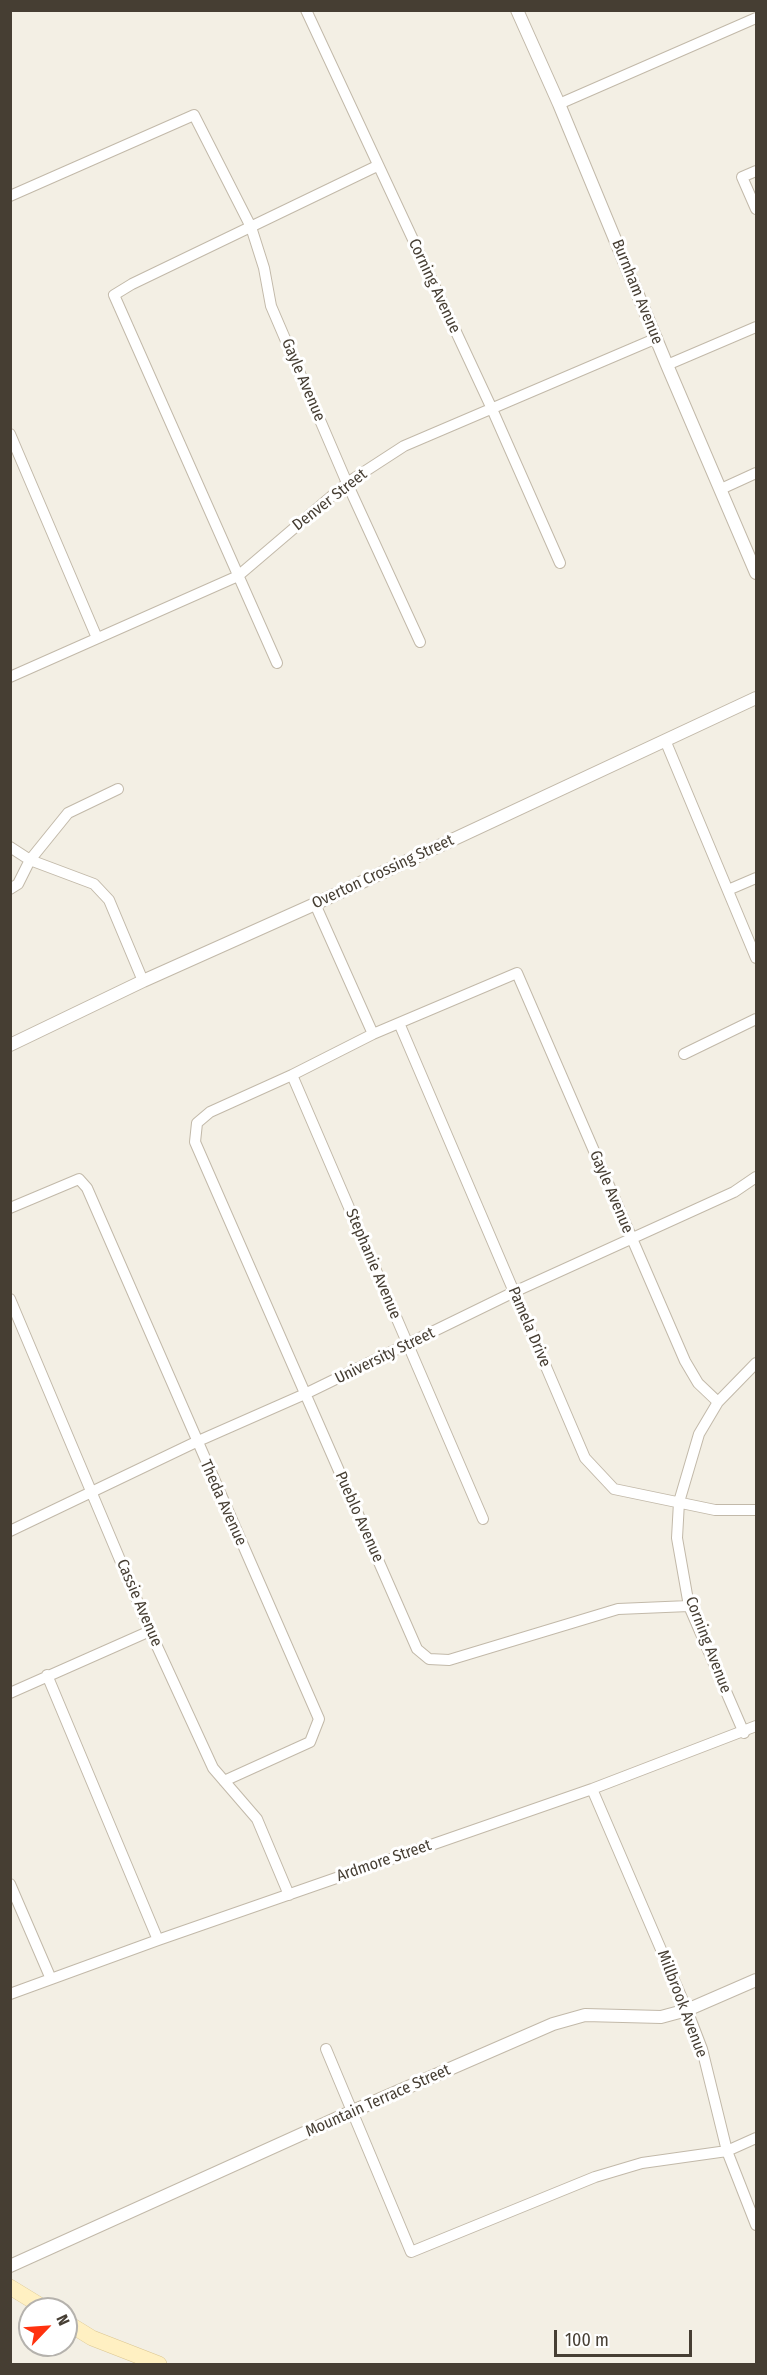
<!DOCTYPE html>
<style>
body{margin:0}
#map{position:relative;width:767px;height:2375px;overflow:hidden;background:#f3efe4;font-family:"Fira Sans Condensed",sans-serif}
canvas{display:block}
.frame{position:absolute;inset:0;border:12px solid #463e33;pointer-events:none}
.north{position:absolute;left:18px;top:2297px;width:60px;height:60px;box-sizing:border-box;background:#fff;border:2px solid #b5b2ad;border-radius:50%;rotate:65deg;font-size:16px;font-weight:700;line-height:24px;text-align:center;color:#463e33}
.north::after{content:'';display:block;margin:auto;width:21px;height:27px;background:#ff320f;clip-path:polygon(50% 0,100% 100%,50% 72%,0 100%)}
.scale{position:absolute;left:554px;top:2330px;width:138px;height:27px;box-sizing:border-box;border:3px solid #463e33;border-top:0;padding-left:8px;font-size:18px;line-height:21px;white-space:nowrap;color:#463e33;-webkit-text-stroke:4px #fff;paint-order:stroke}
</style>
<div id="map">
<canvas width="767" height="2375"></canvas>
<div class="frame"></div>
<div class="north">N</div>
<div class="scale">100 m</div>
</div>
<script>
const g = document.querySelector('canvas').getContext('2d');
g.lineJoin = 'round';
function stroke(path, color, width, dash) {
  g.strokeStyle = color;
  g.lineWidth = width;
  g.lineCap = dash ? 'butt' : 'round';
  g.setLineDash(dash || []);
  g.stroke(path);
}
function label(font, color, halo, rows, align = 'center') {
  g.font = font + ' "Fira Sans Condensed",sans-serif';
  g.lineWidth = 6;
  g.setLineDash([]);
  g.textBaseline = 'middle';
  g.strokeStyle = halo;
  g.fillStyle = color;
  for (const [text, x, y, turn = 0] of rows) {
    g.save();
    g.translate(x, y);
    g.rotate((+turn || 0) * Math.PI / 180);
    g.textAlign = isNaN(turn) ? turn : align;
    if (halo) g.strokeText(text, 0, 0);
    g.fillText(text, 0, 0);
    g.restore();
  }
}
const minor = new Path2D(`
 M306,10L492,409L560,563
 M559,104L756,18
 M756,171L742,177L756,209
 M10,196L194,115L251,227L264,268L271,306L347,483L420,642
 M667,365L756,327
 M10,434L97,638
 M721,489L756,473
 M277,663L114,295L132,284L377,166
 M10,677L238,576L347,483L404,446L657,338
 M665,740L756,958
 M10,847L30,860L94,884L109,900L143,981
 M10,889L18,884L30,860L68,813L118,789
 M728,890L756,878
 M315,904L373,1034
 M399,1023L585,1458L614,1489L715,1510H756
 M684,1054L756,1019
 M292,1075L483,1519
 M10,1208L79,1179L87,1188L319,1719L310,1742L224,1781
 M10,1299L150,1631L213,1768L257,1819L289,1895
 M10,1531L196,1442L305,1394L514,1292L734,1192L756,1177
 M689,1606L618,1609L449,1660L429,1659L417,1649L195,1142L197,1123L210,1112L292,1075L373,1034L517,973L685,1361L698,1383L718,1402
 M47,1675L158,1940
 M10,1693L150,1631
 M744,1733L689,1606L677,1538L679,1502L699,1434L718,1402L756,1363
 M592,1789L687,2010L702,2049L727,2151L756,2225
 M10,1884L51,1979
 M10,1994L158,1940L592,1789L756,1726
 M326,2049L411,2252L595,2177L642,2163L727,2151L756,2138`);
const tertiary = new Path2D(`
 M517,10L559,104L667,365L756,573
 M10,1045L143,981L315,904L756,698
 M10,2266L353,2111L553,2024L585,2015L661,2017L687,2010L756,1980`);
const secondary = new Path2D(`
 M10,2287L46,2309
 M66,2322L92,2338L159,2364`);
const streetNames = [
 ["Corning Avenue",434,286,65],
 ["Burnham Avenue",637,292,68],
 ["Gayle Avenue",303,380,67],
 ["Denver Street",330,500,-38],
 ["Overton Crossing Street",383,872,-25],
 ["Gayle Avenue",611,1192,67],
 ["Stephanie Avenue",373,1264,67],
 ["Pamela Drive",529,1327,67],
 ["University Street",385,1356,-26],
 ["Theda Avenue",223,1503,66],
 ["Pueblo Avenue",359,1517,66],
 ["Cassie Avenue",139,1603,67],
 ["Corning Avenue",708,1645,69],
 ["Ardmore Street",384,1861,-19],
 ["Millbrook Avenue",682,2004,69],
 ["Mountain Terrace Street",378,2101,-24]
];
stroke(minor, '#c2b9a9', 12);
stroke(tertiary, '#c2b9a9', 14);
stroke(secondary, '#dbc691', 16);
stroke(minor, '#fff', 10);
stroke(tertiary, '#fff', 12);
stroke(secondary, '#fff0c2', 15);
label('16px', '#463e33', '#fff', streetNames);
</script>
